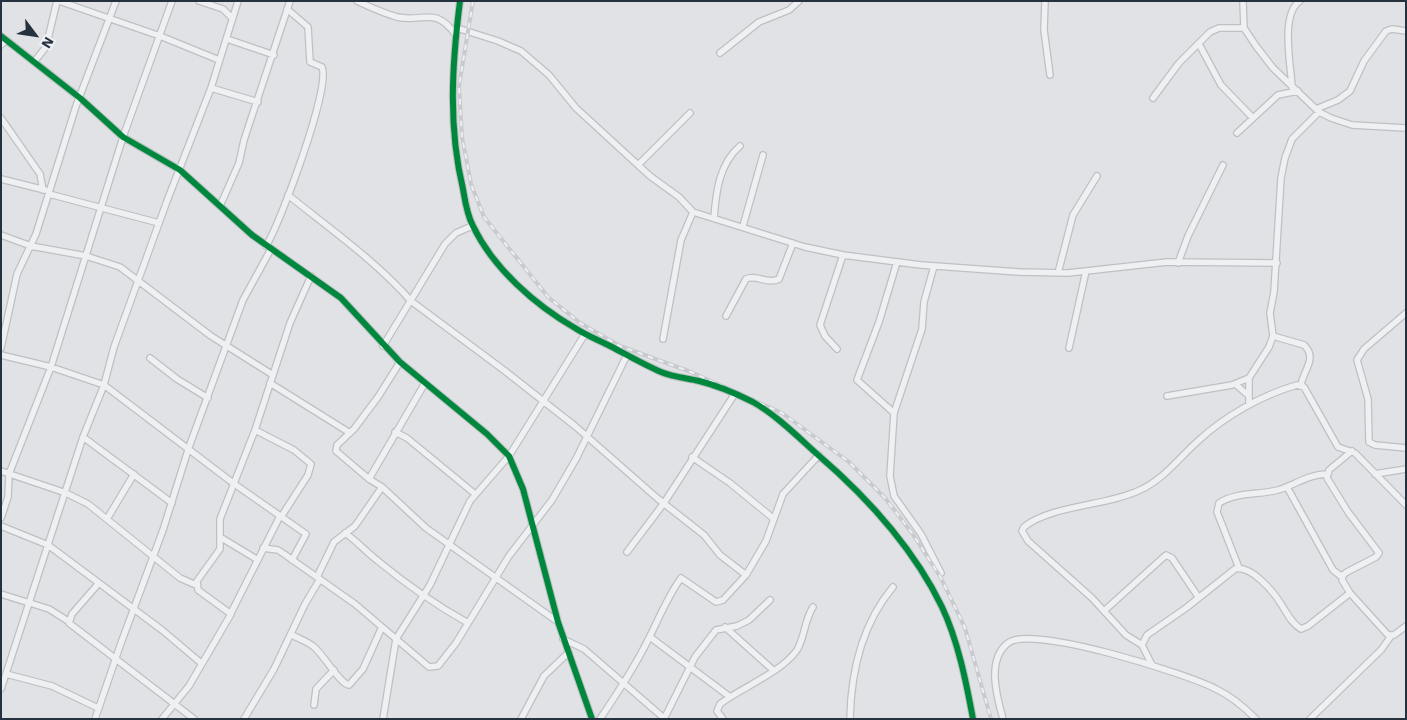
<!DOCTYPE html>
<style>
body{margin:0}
#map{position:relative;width:1407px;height:720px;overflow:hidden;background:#e0e2e5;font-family:"Work Sans",sans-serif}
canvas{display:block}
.frame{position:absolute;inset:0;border:2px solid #263140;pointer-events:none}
.north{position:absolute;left:10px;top:10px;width:50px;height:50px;-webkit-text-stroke:4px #edf1f6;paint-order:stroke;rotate:121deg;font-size:14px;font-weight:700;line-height:20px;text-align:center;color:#263140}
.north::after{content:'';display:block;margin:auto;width:18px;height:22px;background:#263140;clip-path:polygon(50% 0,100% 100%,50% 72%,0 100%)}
</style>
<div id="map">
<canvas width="1407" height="720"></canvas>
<div class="frame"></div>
<div class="north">N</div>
</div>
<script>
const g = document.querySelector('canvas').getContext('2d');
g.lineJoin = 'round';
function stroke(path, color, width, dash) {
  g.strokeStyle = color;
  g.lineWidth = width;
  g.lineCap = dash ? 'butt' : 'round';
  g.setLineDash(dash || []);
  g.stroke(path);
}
const minor = new Path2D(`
 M59,1L160,36L219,60
 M199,1L223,9L232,18
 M357,1C370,7 383,13 397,17C424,23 434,5 456,35
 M460,1C452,64 448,127 463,189C465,201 467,215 473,226C493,268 535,305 575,328C587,336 601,341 614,348C629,356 645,365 661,372C673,377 686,378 699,381C716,385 737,394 753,402C776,415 797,436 817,454C867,497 913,547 942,607C958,641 966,681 973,719
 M1045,1L1044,30L1050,75
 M1243,1L1244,28L1256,46L1273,68L1319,112L1331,118L1352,125L1406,128
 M457,28L498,41L521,51L549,75L576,108L650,176L679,197L693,212L805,247L843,255L921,265L1019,272L1068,273L1167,262L1277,263
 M1,36L80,98L123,137L180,170L252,235L341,298L400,362L487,434L509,456L523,489L558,622L592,719
 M227,39L274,55
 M1199,44L1221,85L1252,117
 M1,45L6,40
 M720,53L759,22L789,10L799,1
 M34,62L46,47L57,1
 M1292,87C1291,66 1280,14 1300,1
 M211,88L258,102
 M1153,98L1179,63L1210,32L1219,28H1244
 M1316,109L1338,100L1350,91L1364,61L1386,31L1392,29L1406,31
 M1,118L40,174L43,190
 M1237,133L1278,95L1298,91
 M638,165L690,113
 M1,179L45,190
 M49,194L159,223
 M288,195C329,228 377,262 411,301L505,371L575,426L657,498L704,535L720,555L746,575
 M220,206L239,163L244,140L290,1
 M714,218C716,192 719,164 740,146
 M743,226L763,155
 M1,235L31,246L86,256L120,267L211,336L273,375
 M266,246C280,224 331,88 322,67L310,62L308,27L287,9
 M1178,263L1188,236L1223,165
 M934,266L924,302L922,329L894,413L890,476L894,496L921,534L941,573
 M1058,273L1073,215L1097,176
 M1406,313L1364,349L1357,360L1368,399L1369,442L1375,445L1406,448
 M726,316L746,279C756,274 768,285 779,279L793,243
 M1273,336L1304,345C1318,358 1303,371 1301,385
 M663,339L681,240L693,212
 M383,346L445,244L456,233L472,226
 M1,348L17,274L36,234L76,106L116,1
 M1069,348L1086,271
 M837,349L825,336L820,325L843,255
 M1,355L51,367L104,385L233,483L306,534L292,560
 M150,358L177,379L208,398
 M400,362L378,397L354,429L337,445L336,451L369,479L382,487L426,528L558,622
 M270,383L350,433
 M1235,384L1248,395
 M1167,396L1232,385L1249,378
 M1249,405V378L1269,347L1273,336L1270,313L1274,292L1281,178L1285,158L1292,139L1319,112
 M894,413L857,380L879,322L897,262
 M255,430L294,450L311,464L308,475L281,517
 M395,432L407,438L475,494
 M83,437L172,503
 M1352,451L1329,470L1327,478L1348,512L1379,553L1376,557L1347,572L1343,575L1342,580L1350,593L1388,635H1394L1406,626
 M692,457L730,483L774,519
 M1,471L66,493L88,504L180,578L196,585
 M1375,474L1406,469
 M369,479L425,383
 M1287,487L1333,570L1342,577
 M1,518L8,497L9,474L51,367L123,137L172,1
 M107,519L134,474
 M1,526L48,545L162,630L201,663
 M345,533C357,541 366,552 378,561C406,584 436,605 468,623
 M220,537L258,560
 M263,548L278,550L284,554L355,604L429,667L438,666L456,643L509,556L552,500L576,459L627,355
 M627,552L664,503L734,395
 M1239,568L1217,512L1219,503C1236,492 1259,495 1278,490C1294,485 1310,474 1327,474
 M317,577L334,542L355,526L382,487
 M99,583L72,614L69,623L194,719
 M1,594L49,609L68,621
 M1104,611L1166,555L1172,558L1199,598
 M231,613L280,516
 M725,627L773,670
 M292,635C299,639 307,641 314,647C324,655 339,683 349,685L363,669L382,627
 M650,637L730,697
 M563,639L584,649L665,719
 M1142,645L1126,635L1092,598L1028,541L1022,531L1024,527C1051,505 1107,506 1140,490C1164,479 1179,458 1198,441C1225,416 1262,395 1297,385L1304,387L1338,447L1355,453L1406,505
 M1152,665L1142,645L1147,635L1186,608L1235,569C1251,565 1273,591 1281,604C1287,613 1291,623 1301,629L1308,626L1350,593
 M6,674L52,686L98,708
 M1,689L83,437L104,385L114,347L167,201L211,88L238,1
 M314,705L316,689L334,670
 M95,719L121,643L163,530L189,447L243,300L271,249
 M162,719L189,686L231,614L198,590L197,581L220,549V519L255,430L290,323L311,276
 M244,719L274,669L305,604L320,579
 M383,719L396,639L430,585L470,501L509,456L585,334
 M521,719L544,676L568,653
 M600,719C618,692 636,665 650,636C660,616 668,596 681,578L716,602L723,600L746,575L766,541L783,494L819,455
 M664,719L695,657L716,630L737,626L749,620L770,600
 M723,719L717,711L720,704C742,687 781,673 797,650C805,637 804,621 813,607
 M850,719C851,672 862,624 893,587
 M1003,719C997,697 986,660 1008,643C1030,624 1188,674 1216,689C1231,696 1244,707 1256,719
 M1310,719L1381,650L1391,636`);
const rail = new Path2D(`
 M473,1L459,86L462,137L471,184L484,217L548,297L580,323L620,346L691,372L782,413L849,462L885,498L912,533L941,578L965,628L991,719`);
const cycleway = new Path2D(`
 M460,1C452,64 448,127 463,189C465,201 467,215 473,226C493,268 535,305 575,328C587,336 601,341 614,348C629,356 645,365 661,372C673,377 686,378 699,381C716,385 737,394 753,402C776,415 797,436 817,454C867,497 913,547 942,607C958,641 966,681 973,719
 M1,36L80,98L123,137L180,170L252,235L341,298L400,362L487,434L509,456L523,489L558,622L592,719`);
stroke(minor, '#bec0c3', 8);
stroke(minor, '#eff0f2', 5.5);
stroke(rail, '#c8cacd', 4);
stroke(rail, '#edf1f6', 2, [5.5]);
stroke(cycleway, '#00873e', 6);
</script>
